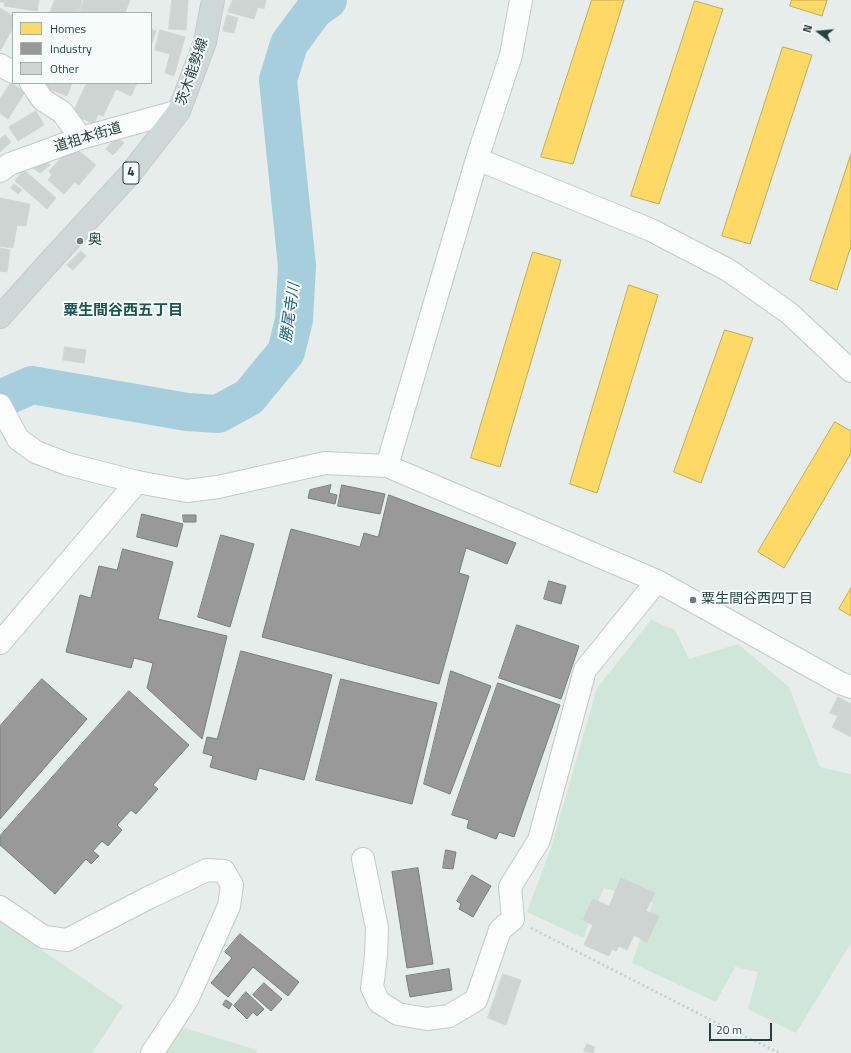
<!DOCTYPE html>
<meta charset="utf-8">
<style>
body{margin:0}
#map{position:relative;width:851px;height:1053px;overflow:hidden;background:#e7edeb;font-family:"Titillium Web",sans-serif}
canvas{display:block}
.legend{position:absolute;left:12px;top:12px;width:140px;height:72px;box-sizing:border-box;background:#f7fbf9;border:1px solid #a2b1af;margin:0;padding:5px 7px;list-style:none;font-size:12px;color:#23433f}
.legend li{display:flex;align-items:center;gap:8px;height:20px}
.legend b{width:20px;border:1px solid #a2b1af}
.north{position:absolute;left:799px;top:12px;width:40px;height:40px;-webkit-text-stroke:3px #f7fbf9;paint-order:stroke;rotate:286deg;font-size:11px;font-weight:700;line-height:16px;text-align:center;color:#23433f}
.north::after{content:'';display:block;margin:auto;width:14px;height:18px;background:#23433f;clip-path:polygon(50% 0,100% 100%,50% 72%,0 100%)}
.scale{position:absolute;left:709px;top:1023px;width:63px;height:18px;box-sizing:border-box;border:2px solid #23433f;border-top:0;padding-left:5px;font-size:12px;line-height:14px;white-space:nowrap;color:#23433f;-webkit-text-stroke:3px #f7fbf9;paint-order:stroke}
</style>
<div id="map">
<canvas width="851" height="1053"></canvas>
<ul class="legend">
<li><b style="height:11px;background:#ffd966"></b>Homes</li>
<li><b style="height:11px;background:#999"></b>Industry</li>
<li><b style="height:11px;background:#ced4d2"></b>Other</li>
</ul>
<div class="north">N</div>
<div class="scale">20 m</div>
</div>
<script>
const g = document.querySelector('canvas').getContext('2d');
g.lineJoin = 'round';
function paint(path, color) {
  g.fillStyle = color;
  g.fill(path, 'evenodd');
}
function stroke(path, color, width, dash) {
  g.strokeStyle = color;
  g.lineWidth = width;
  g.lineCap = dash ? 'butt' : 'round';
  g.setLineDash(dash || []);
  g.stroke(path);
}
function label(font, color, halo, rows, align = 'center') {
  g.font = font + ' "Titillium Web","Noto Sans JP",sans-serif';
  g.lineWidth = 4;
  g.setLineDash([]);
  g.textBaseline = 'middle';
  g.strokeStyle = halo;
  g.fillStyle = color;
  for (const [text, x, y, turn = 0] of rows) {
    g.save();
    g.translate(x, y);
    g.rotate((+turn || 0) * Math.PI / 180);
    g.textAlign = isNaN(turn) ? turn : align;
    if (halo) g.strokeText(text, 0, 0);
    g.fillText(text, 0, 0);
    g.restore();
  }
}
const green = new Path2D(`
 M651,620L675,630L689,659L738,644L789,687L820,767L851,774V943L796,1033L748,1009L758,972L735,967L716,1002L632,963L653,902L604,888L583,938L527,912L551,848L597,688Z
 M0,921L123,1006L92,1053H0Z
 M178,1026L257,1050L256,1053H162Z`);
const homes = new Path2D(`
 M592,0H624L573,164L541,157Z
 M792,0H827L822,16L790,6Z
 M695,1L723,9L659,204L631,196Z
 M783,47L812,55L750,244L722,236Z
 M851,154V246L837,290L810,280Z
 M533,252L561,260L500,467L471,458Z
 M629,285L658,295L597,493L570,484Z
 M725,330L753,338L701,483L674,472Z
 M835,422L851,431V453L784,568L758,552Z
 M851,588V616L839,609Z`);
const industry = new Path2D(`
 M331,485L329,493L337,495L335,504L308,498L310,490Z
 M342,485L385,494L380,514L338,506Z
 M389,495L516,543L507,564L466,548L459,573L469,576L439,684L262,637L291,529L360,547L364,533L378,537Z
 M142,514L183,524L177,547L137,537Z
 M183,515H196V522H184Z
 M221,535L254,544L230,627L198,617Z
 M123,549L173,562L158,619L227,636L202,739L147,688L153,663L134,658L131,668L66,652L80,595L91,598L99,566L117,570Z
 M549,581L566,586L561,604L544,599Z
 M517,625L579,646L561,699L499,678Z
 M241,651L332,675L304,780L259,768L256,780L210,767L213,756L203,753L207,737L217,739Z
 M451,671L491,686L450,794L424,784Z
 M42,679L87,719L0,819V726Z
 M341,679L437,703L412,804L316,780Z
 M498,683L560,705L514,837L499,832L496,839L467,828L469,820L452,815Z
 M129,691L189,745L153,785L158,789L136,814L131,810L117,825L122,830L108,846L102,841L93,851L99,856L91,864L86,859L55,894L0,845V836Z
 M446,850L456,852L453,869L443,868Z
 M418,868L433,964L407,968L392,872Z
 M472,875L491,886L473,917L459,909L461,904L457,901Z
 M240,934L299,982L288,996L253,967L228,997L211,983L232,958L225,952Z
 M449,969L452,990L410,997L406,976Z
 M264,983L282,999L271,1011L253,995Z
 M246,992L264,1009L257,1016L253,1012L247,1019L234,1006Z
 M226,1000L232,1004L229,1009L223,1005Z`);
const river = new Path2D(`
 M0,399L32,385L187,412L218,414L249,397L286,352L294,320L297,266L278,80L289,44L314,10L328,0`);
const building = new Path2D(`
 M0,0H39L37,11L4,6L5,2H0Z
 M55,0H82L78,13H50Z
 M84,0H130L125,13H79Z
 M172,0H188L186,30L169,29Z
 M233,0H266L264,9L258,7L254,19L228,12Z
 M0,8L13,16V28L0,51Z
 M227,15L238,18L234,33L223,31Z
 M151,29L156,31L151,46Z
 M160,30L185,37L174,76L165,73L170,54L155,50Z
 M11,83L25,92L8,119L0,113V99Z
 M37,83H72L67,96L37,84Z
 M87,83H137L131,96L116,89L103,116L98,114L94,124L79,117L80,114L74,111Z
 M36,111L44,125L18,141L9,127Z
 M5,135L11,142L0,152V139Z
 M117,137L124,143L113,155L106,149Z
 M70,148L76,153L78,150L96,165L79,185L75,182L64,194L48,180L52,175L49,172Z
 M43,159L50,165L40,173L30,166Z
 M24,170L56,198L47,209L15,181Z
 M14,184L22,190L18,194L11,188Z
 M0,198L30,204L26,226L17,225L13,248L0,246Z
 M0,248L10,250L7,272L0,271Z
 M81,251L86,256L73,270L67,265Z
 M65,347L86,350L84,363L63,360Z
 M838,697L851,704V737L832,727L838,716L830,713Z
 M621,878L655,893L646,911L659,916L647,942L634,935L627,950L619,946L616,951L612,949L609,956L584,945L593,925L583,920L593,899L609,906Z
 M503,974L521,980L506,1025L488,1018Z
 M587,1044L595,1047L593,1053L584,1051Z`);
const path = new Path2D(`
 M531,928L719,1024L780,1053`);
const minor = new Path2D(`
 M0,65L13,72
 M31,83L43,100L62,112L81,138
 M0,171L10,164L81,138L179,111
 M0,643L137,482
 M363,859L377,928L376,956L372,988L379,1002L398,1014L427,1019L449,1016L476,1000L500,930L513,919L510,887L539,840L585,670L657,581
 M0,907L44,937L67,940L148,898L207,870L224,871L232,885L229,906L187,1000L152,1053`);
const tertiary = new Path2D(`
 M477,159L651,230L728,270L789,313L851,371
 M0,405L18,439L36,452L67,464L137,482L187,491L218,487L325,463L387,466L657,581L840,683L851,687
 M387,466L477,159L511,55L521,0`);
const primary = new Path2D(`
 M0,317L42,270L131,173L179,111L205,42L213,0`);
const markers = [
 [80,241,4,"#687e7b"],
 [693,600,4,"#687e7b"]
];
const shields = [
 [131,173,16]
];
const shieldNames = [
 ["4",131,173]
];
const streetNames = [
 ["茨木能勢線",193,72,-71],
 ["道祖本街道",88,138,-17]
];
const poiNames = [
 ["奥",88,241],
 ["粟生間谷西四丁目",701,600]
];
const neighbourhoodNames = [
 ["粟生間谷西五丁目",123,311]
];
const waterNames = [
 ["勝尾寺川",291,313,-82]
];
paint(green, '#d0e6da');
paint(homes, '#ffd966');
stroke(homes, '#bdac5a', 1);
paint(industry, '#999');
stroke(industry, '#767f7e', 1);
stroke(river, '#a7cedd', 38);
paint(building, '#ced4d2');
stroke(building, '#d0d6d4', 1);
stroke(minor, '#c4cac8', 24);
stroke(tertiary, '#c4cac8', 24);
stroke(primary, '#c2ccca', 24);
stroke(path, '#c2cccb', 2.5, [2, 3]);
stroke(minor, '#fbfcfc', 22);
stroke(tertiary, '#fbfcfc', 22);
stroke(primary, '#ced8d6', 22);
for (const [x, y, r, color] of markers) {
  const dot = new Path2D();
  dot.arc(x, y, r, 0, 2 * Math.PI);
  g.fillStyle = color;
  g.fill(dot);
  stroke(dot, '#f7fbf9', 1.5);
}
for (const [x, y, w] of shields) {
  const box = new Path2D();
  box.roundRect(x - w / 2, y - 11, w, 22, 3);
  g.fillStyle = '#f7fbf9';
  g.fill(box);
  stroke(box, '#23433f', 1);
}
label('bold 13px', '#23433f', null, shieldNames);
label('14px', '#23433f', '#f7fbf9', streetNames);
label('14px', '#23433f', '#f7fbf9', poiNames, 'left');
label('bold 15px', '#1d5751', '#f7fbf9', neighbourhoodNames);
label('italic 15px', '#186284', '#f7fbf9', waterNames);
</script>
